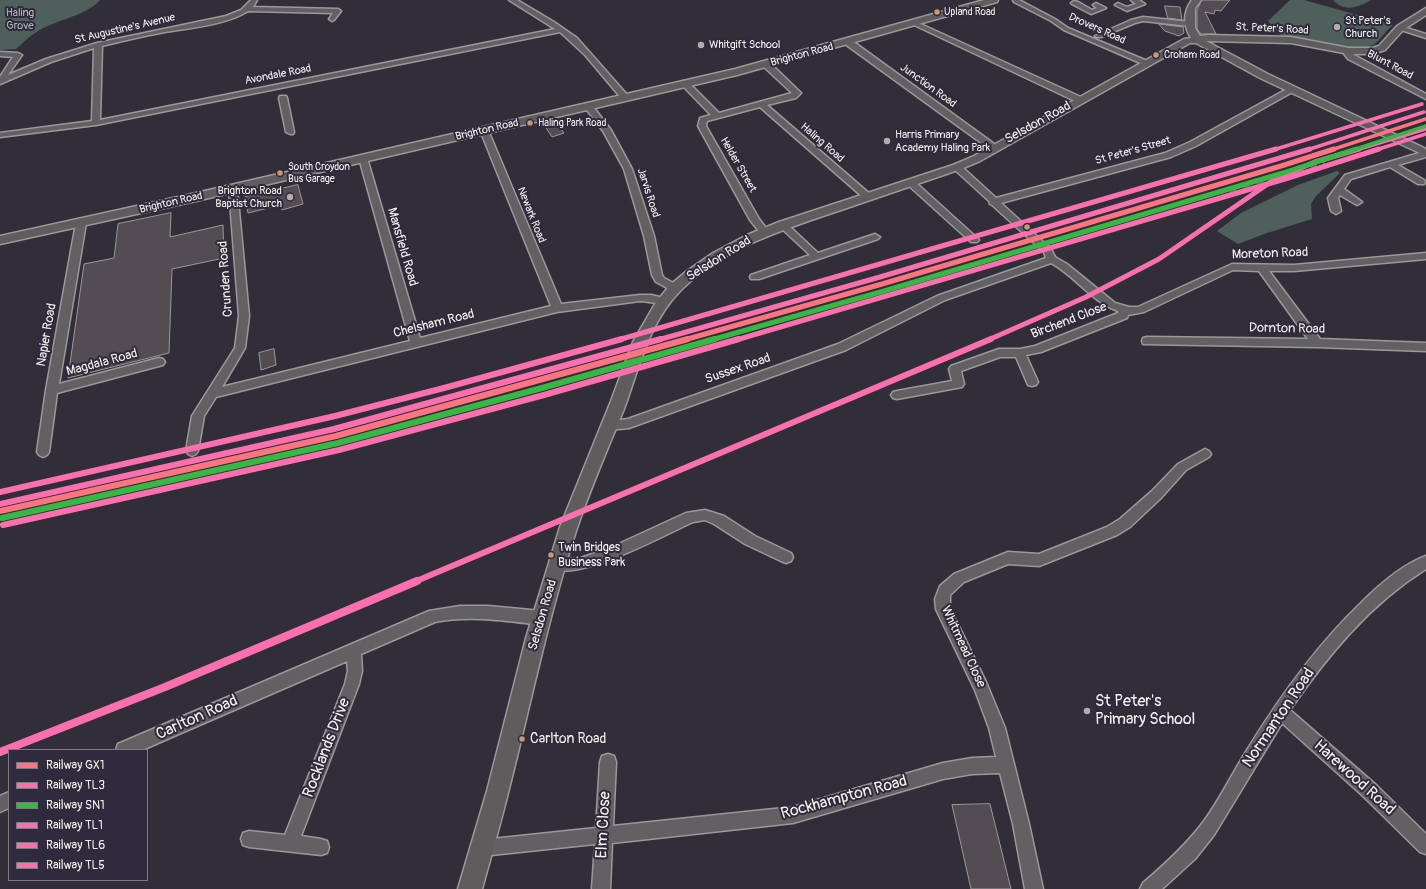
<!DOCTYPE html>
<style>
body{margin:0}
#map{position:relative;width:1426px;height:889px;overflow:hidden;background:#312e39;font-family:Pangolin,sans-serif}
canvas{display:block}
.legend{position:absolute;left:8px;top:749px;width:140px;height:132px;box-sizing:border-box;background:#2f2a3d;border:1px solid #7e7a81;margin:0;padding:5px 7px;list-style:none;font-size:12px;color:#f4f1e8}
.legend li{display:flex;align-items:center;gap:8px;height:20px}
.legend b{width:20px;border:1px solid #7e7a81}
</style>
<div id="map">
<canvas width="1426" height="889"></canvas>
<ul class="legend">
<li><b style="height:5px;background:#fc7481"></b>Railway GX1</li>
<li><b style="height:5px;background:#fa70ae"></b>Railway TL3</li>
<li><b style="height:5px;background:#37b844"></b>Railway SN1</li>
<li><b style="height:5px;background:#fa70ae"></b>Railway TL1</li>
<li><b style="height:5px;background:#fa70ae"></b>Railway TL6</li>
<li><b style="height:5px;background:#fa70ae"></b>Railway TL5</li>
</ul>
</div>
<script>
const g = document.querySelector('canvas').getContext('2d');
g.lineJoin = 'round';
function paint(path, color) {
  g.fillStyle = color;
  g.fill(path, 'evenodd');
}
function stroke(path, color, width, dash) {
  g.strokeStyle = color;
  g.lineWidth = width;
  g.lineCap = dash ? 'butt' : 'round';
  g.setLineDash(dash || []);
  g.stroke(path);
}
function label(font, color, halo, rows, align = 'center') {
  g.font = font + ' Pangolin,sans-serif';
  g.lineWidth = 4;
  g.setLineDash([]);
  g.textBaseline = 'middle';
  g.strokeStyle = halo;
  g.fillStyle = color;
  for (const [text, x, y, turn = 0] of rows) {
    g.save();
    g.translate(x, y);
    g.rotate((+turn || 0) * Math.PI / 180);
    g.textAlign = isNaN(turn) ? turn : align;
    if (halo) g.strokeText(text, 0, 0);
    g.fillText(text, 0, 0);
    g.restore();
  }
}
const green = new Path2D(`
 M0,0H100C88,14 65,18 48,26C35,31 26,40 16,49L0,50Z
 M1290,0H1304L1393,25C1385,31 1381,40 1373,45C1354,56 1328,42 1309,39C1300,37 1290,37 1281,36L1268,21Z
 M1333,0H1371C1359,7 1345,13 1333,0Z
 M1337,171L1340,173L1316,196L1311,204L1312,219L1267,233L1238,244L1217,231L1241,213L1298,185Z`);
const building = new Path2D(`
 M1202,0H1230L1221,11L1215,10L1214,14L1205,12L1216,34H1201L1197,29V11Z
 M1165,6L1180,7L1182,20L1168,18Z
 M1159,24L1183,27L1184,33L1179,36L1165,31Z
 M554,120L564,133L552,137L543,123Z
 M298,185L303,204L282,210L281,205L248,213L245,197Z
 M171,213L170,237L223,225L224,258L172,269L169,353L68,378L84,264L114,258L118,224Z
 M274,349L276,365L261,370L259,353Z
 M990,804L1011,889H971L952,805Z`);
const minor = new Path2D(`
 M251,0H257L253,7L338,9L341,11L334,20L332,21L329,19L333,13L248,11C226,25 190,28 165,32C143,36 122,41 102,46L100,120L555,29L509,0H517L554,22L577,38L629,97L625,99H622L585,55L560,32L96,125L0,137V133L92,121L94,48L51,62L0,84V77L13,57L0,56V52L18,53L22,55L8,75L46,59L97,43L226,16L241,10Z
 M1013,0H1019L1055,19L1068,28L1152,63L1148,65H1145L1064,30L1051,21L1014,2Z
 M1131,0H1139L1145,4L1127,11L1115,5L1118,3L1127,7L1136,4Z
 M1074,1L1078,2L1092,10L1097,8L1093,5L1096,3L1106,8L1091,14L1072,4L1071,3Z
 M1143,17L1190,22L1193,24L1190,26L1143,21L1135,23L1101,37H1097L1095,36L1131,20Z
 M914,21L1083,98L1084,100L1083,102H1077L912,24L911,23Z
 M1400,26L1426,34V38L1398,29V27Z
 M845,40H851L997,146L998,148L997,150H991L845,44Z
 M1343,49H1349L1354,55L1426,94V99L1348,59L1342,51Z
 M763,62H769L801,93L796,98L767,105L871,195L873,197L871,199H865L760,107L707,121L706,126L759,219L769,232L764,235L761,234L750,220L698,126L700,118L711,115L681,84L682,82H688L719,113L792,93L763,66Z
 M1289,88H1292L1296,90L1196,146L1171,157L1001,203L1051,249L1055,257L1067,264L1115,303L1129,307H1138L1232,264L1294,265L1426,253V259L1294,271H1269L1320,339L1426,343V351L1317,347L1143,344L1142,341L1143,338L1147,337L1308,339L1259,271L1233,270L1144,312L1128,315L1127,318L1041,352L1026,355L1038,382L1036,385L1032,386L1028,385L1016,357H1000L961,371L964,384L962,387L897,399L893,398L891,395L893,392L897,391L952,381L949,369L951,366L999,349H1020L1035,346L1118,313V311C1092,302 1075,276 1051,263L945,300L846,350L629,428L609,430L605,428L603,425L605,422L628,419L838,344L937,296L1046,258L1044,252L992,205L990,204L989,201L954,169L953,167L954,165H960L996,198L1165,153L1190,142Z
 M280,96H286L287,98L294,132L293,134H290L286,132L279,98Z
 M585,104H591L611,130L632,169L654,236L662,275L664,278L679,286L680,288L679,290H671L656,282L652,275L644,236L624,169L603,131L584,106Z
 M481,128H484L488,130L561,304L640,295H651L669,299L670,301L669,303C661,305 648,301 640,301L557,312L216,397L204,416L198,451L196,454L192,456L188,454L186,451L192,416L235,348L239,316L229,189L230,187H236L237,189L249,316L245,348L222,387L410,341L359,158L363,155L367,158L420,338L551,306L480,130Z
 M1426,151V157L1398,165L1424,180L1425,182L1424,184H1418L1390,167L1351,179L1344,189L1362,202L1357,205L1340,195L1338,198L1341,211L1336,214L1331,211L1328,198L1345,175Z
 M911,180L914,181L977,238L979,240L977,242H971L908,185L907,183L908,181Z
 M81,220L86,223L59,384L159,358L163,359L165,362L163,365L159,366L57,393L49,452L47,455L43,457L39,455L37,452L46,390L76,223Z
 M783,222L786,223L818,253L875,234L880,237L878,239L759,279H751L750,277L751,275L810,255L780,227L778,225L780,223Z
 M1205,449L1209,451L1211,454L1209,457L1186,470L1160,499L1130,527L1117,535L1039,566L1008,564L964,582L950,595V608L986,682L1005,728L1029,824L1043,889H1025L1013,824L1000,773L972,774L943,779L793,823L612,843L610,889H592L595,844L482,856L476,854L474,848L476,842L482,840L596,828L600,762L602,756L608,754L614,756L616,762L613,826L793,807L943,763L972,758L996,757L989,728L975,690L936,609L935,599L940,586L954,574L1008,552L1039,554L1107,527L1120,519L1152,491L1178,464Z
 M705,510L724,516L755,536L791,553L793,557L791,561L786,563L781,561L745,544L714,524L705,520L693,522C662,536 583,580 552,569L550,565L552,561L557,559L581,558L612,547L686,513Z
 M1426,556V569C1370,604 1327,656 1290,710L1376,785L1426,834V854L1420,852L1364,797L1282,723L1214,835L1195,859L1162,889H1140L1143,883C1164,865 1184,847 1201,825C1219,802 1231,775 1247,750C1279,698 1315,647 1360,604C1378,586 1401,565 1426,556Z
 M460,606H488L542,611L547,613L549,618L547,623L542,625C506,621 471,615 435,622L361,654L362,671L359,684L301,836L321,839L327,841L329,847L327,853L321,855L249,847L243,845L241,839L243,833L249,831L285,835L345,684L348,671L347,661L142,750H116L118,744L429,611Z
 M9,792V808L0,812V796Z`);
const major = new Path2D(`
 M984,0H998L997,2L737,75L196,201L0,244V236L196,193L735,69Z
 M1192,0H1201L1195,8V28L1200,36L1208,35L1291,37L1349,48H1372L1379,46L1397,26L1426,8V15L1403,30L1385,50L1373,54H1349L1291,43L1206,41L1268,74L1426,149V156L1260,78L1196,43H1190L980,161L961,169C922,182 883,196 844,209C787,228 725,247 681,290C649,322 639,368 624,409C608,448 591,487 577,528C549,613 531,702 509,789C501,822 491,856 482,889H458L487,791L526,638L560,527L611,401L633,342L655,304L670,285L687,271L713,253L747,235L779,222L953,165L972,157L1184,39L1191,38C1183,25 1183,12 1192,0Z`);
const rail = new Path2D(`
 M1223,193L1323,163`);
const rail1Far2 = new Path2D(`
 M1331,150L1426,119`);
const rail1Far1 = new Path2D(`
 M684,340L882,284L1281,166L1334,149`);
const rail1 = new Path2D(`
 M0,511L336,436L688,339`);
const rail2Far3 = new Path2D(`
 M1356,150L1426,129`);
const rail2Far2 = new Path2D(`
 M988,340L1086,297L1159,259L1275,179L1315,162L1359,149`);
const rail2Far1 = new Path2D(`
 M414,582L991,339`);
const rail2 = new Path2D(`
 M0,752L165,687L417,581`);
const rail3Far2 = new Path2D(`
 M1353,150L1426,126`);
const rail3Far1 = new Path2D(`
 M711,340L884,291L1283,173L1356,149`);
const rail3 = new Path2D(`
 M2,518L338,443L542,388L715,339`);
const rail4Far2 = new Path2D(`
 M1307,150L1424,112`);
const rail4Far1 = new Path2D(`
 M658,340L880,277L1310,149`);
const rail4 = new Path2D(`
 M0,504L334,429L661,339`);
const rail5Far2 = new Path2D(`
 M1376,150L1426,134`);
const rail5Far1 = new Path2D(`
 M736,340L1285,179L1379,149`);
const rail5 = new Path2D(`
 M3,525L339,450L544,395L739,339`);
const rail6Far2 = new Path2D(`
 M1273,150L1422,104`);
const rail6Far1 = new Path2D(`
 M618,340L1276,149`);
const rail6 = new Path2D(`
 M0,492L335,416L444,388L622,339`);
const markers = [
 [937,12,3.5,"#cd976f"],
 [1337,27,4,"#b0adab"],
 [701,45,4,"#b0adab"],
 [1156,55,3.5,"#cd976f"],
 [530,123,3.5,"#cd976f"],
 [887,141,4,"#b0adab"],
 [280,173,3.5,"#cd976f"],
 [290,197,4,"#b0adab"],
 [1027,227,3.5,"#cd976f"],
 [551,555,3.5,"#cd976f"],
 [1087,711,4,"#b0adab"],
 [522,739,3.5,"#cd976f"]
];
const farBusnames = [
 ["Upland Road",944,12],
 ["Croham Road",1164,55],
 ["Haling Park Road",538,123],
 ["South Croydon",288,167],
 ["Bus Garage",288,179]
];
const farParknames = [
 ["Haling",20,13],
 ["Grove",20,26]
];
const farPoinames = [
 ["St Peter's",1345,21],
 ["Church",1345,34],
 ["Whitgift School",709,45],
 ["Harris Primary",895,135],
 ["Academy Haling Park",895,148],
 ["Brighton Road",282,191,"right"],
 ["Baptist Church",282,204,"right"]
];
const farStreetnames = [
 ["St Augustine's Avenue",125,29,-13],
 ["Drovers Road",1097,29,24],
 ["St. Peter's Road",1272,29,3],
 ["Brighton Road",802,55,-15],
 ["Blunt Road",1390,65,28],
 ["Avondale Road",278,75,-11],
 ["Junction Road",928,86,36],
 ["Brighton Road",487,130,-13],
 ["Haling Road",822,143,41],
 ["St Peter's Street",1133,151,-16],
 ["Helder Street",738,165,60],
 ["Jarvis Road",648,193,72],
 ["Brighton Road",171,203,-13],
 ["Newark Road",531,215,68]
];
const busNames = [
 ["Twin Bridges",558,548],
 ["Business Park",558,563]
];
const streetNames = [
 ["Selsdon Road",1038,123,-29],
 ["Mansfield Road",402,247,74],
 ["Moreton Road",1270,254,-2],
 ["Selsdon Road",719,259,-32],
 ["Crunden Road",226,279,-94],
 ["Birchend Close",1069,321,-21],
 ["Chelsham Road",434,324,-14],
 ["Dornton Road",1287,329,1],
 ["Napier Road",47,335,-80],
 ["Magdala Road",102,363,-15],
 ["Sussex Road",738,369,-19],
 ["Selsdon Road",543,615,-74],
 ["Whitmead Close",963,647,65]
];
const nearBusnames = [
 ["Carlton Road",530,739]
];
const nearPoinames = [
 ["St Peter's",1095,702],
 ["Primary School",1095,720]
];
const nearStreetnames = [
 ["Carlton Road",197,718,-24],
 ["Normanton Road",1279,718,-56],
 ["Rocklands Drive",327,748,-69],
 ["Harewood Road",1354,778,42],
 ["Rockhampton Road",844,798,-15],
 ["Elm Close",604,825,-87]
];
paint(green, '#4f605c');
paint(building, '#534c53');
stroke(building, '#9a989b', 1);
stroke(minor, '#9a989b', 3);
stroke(major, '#9a989b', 3);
paint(minor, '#626063');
paint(major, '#5f5c5e');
stroke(rail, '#68666b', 3.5);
stroke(rail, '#2f2a3d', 2.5, [7]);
stroke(rail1Far2, '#fc7481', 3.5);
stroke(rail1Far1, '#fc7481', 5);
stroke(rail1, '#fc7481', 6);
stroke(rail2Far3, '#fa70ae', 3.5);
stroke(rail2Far2, '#fa70ae', 5);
stroke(rail2Far1, '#fa70ae', 6);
stroke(rail2, '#fa70ae', 8);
stroke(rail3Far2, '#37b844', 3.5);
stroke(rail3Far1, '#37b844', 5);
stroke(rail3, '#37b844', 6);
stroke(rail4Far2, '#fa70ae', 3.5);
stroke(rail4Far1, '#fa70ae', 5);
stroke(rail4, '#fa70ae', 6);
stroke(rail5Far2, '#fa70ae', 3.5);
stroke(rail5Far1, '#fa70ae', 5);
stroke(rail5, '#fa70ae', 6);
stroke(rail6Far2, '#fa70ae', 3.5);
stroke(rail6Far1, '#fa70ae', 5);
stroke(rail6, '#fa70ae', 6);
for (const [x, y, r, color] of markers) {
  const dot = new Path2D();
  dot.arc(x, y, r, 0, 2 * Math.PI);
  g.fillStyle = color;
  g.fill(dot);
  stroke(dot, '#2f2a3d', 1.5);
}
label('10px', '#f4f1e8', '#2f2a3d', farBusnames, 'left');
label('11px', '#b4bab2', '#2f2a3d', farParknames);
label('11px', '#f4f1e8', '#2f2a3d', farPoinames, 'left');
label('11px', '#f4f1e8', '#2f2a3d', farStreetnames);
label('12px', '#f4f1e8', '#2f2a3d', busNames, 'left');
label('13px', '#f4f1e8', '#2f2a3d', streetNames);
label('14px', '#f4f1e8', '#2f2a3d', nearBusnames, 'left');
label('16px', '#f4f1e8', '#2f2a3d', nearPoinames, 'left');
label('16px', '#f4f1e8', '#2f2a3d', nearStreetnames);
</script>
